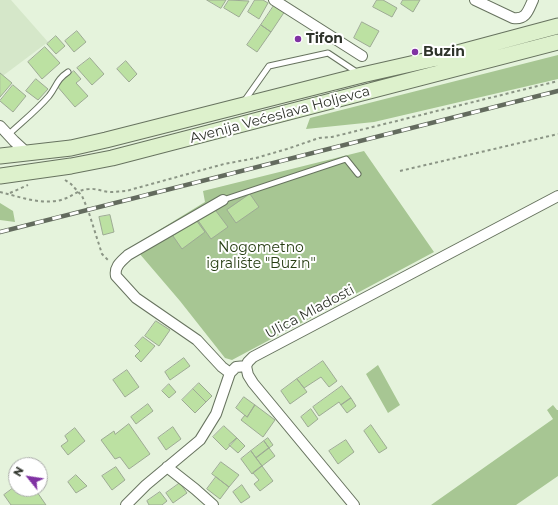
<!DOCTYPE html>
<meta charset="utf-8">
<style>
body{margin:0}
#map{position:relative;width:558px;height:505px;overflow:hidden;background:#e5f3dc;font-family:Montserrat,sans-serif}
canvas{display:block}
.north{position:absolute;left:8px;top:457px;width:40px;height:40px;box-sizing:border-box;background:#fff;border:1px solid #abadaa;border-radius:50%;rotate:300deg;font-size:11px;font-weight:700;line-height:16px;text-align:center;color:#2e332a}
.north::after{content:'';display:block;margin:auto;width:14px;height:18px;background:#8032a3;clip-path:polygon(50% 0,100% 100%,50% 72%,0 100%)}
</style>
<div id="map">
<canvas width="558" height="505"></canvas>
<div class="north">N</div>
</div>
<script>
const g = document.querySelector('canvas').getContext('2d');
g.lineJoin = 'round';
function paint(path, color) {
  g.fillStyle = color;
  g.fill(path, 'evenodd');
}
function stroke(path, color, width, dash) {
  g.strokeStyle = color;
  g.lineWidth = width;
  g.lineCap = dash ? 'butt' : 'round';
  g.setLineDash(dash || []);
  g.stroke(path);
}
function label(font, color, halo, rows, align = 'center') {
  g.font = font + ' Montserrat,sans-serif';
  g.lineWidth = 4;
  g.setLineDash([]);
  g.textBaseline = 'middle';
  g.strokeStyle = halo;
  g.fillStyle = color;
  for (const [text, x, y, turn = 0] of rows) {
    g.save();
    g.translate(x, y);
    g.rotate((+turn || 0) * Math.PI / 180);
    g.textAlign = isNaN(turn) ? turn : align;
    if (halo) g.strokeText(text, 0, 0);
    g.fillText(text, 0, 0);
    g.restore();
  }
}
const built = new Path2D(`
 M0,0H11L48,42L0,78Z`);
const green = new Path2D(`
 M558,55V79L374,122L306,129L310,118Z
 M364,151L434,252L232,360L225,358L180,301L133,246L205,202L203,191Z
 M0,203L13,211L15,222L0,220Z
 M378,365L400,405L388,413L366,374Z
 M553,405L557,410H558V476L516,505H431L553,419L547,410Z`);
const building = new Path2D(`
 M207,0H226L221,8Z
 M229,0L249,1L239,17L224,8Z
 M255,0H263L268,3L259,19L248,12Z
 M377,0H383L397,8L392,17L373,7Z
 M403,0H420L413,12L401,4Z
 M275,4L285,11L271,32L261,25Z
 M362,22L379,31L370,47L354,38Z
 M261,25L271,32L257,52L247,45Z
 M77,31L86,42L74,52L65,41Z
 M56,36L65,46L56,54L47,44Z
 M45,47L60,63L42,79L28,62Z
 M90,58L104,74L92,85L77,68Z
 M126,61L137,74L129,82L117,69Z
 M74,71L81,79L76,83L88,96L75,107L57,86Z
 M0,73L12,83L0,97Z
 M36,79L48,89L38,100L26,91Z
 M13,85L26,96L13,112L0,101Z
 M250,194L259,207L236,223L227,210Z
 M213,207L228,227L211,239L197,219Z
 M110,215L114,232L103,235L99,217Z
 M196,220L205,232L182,249L173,236Z
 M156,321L170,330L159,346L145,336Z
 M143,337L155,346L141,362L135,356L140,351L135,346Z
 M184,358L190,366L170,380L165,372Z
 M323,361L337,381L329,387L321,377L304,388L297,379Z
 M127,370L139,387L125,397L113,380Z
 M297,379L307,392L290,404L281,391Z
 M199,383L212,396L206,402L193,389Z
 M169,384L176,392L169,398L162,391Z
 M342,386L351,398L341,405L339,402L319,416L313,407Z
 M193,389L206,402L195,413L182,400Z
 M244,397L255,405L247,417L236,408Z
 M351,398L356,406L347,413L341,405Z
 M148,404L153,411L136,424L131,417Z
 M255,405L275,420L263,437L241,420L245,415L247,417Z
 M311,409L318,419L308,427L301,417Z
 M129,424L150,454L129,469L120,457L115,459L101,440L114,431L115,434Z
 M371,425L387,448L379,453L364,431Z
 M224,426L237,438L226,450L213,437Z
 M173,427L181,439L166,450L158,438Z
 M75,428L85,441L68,455L61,446L68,441L65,436Z
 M237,438L245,446L238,453L229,445Z
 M268,438L273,445L269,448L264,441Z
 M346,440L354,452L338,464L329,451Z
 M264,441L269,448L256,458L251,451Z
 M269,448L275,456L262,466L256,458Z
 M251,451L262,466L252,474L241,459Z
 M221,462L239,475L229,487L212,474Z
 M262,466L273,481L260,491L254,484L259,480L253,473Z
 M116,467L125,480L112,490L102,476Z
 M76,475L87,486L76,493L68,482Z
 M216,477L229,487L220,499L207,489Z
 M180,483L187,493L173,503L166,493Z
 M242,485L250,497L241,503L233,492Z
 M16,486V489H35L46,505H11L4,495Z
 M160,492L167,501L162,505H149L147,501Z`);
const path = new Path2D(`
 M400,171L558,134
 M65,180L71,184L82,196L88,210L102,254L109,261
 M0,192C20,197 44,206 64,199C73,196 79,189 89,189C96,188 103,192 111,192C116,192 121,191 126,191L224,164L256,158L287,149L319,138L332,137L558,81
 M10,193L28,185`);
const service = new Path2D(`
 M245,100L269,66L328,53L358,73
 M8,135C22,122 37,110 49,96C57,86 56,80 68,72
 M223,200L346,159L358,174`);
const minor = new Path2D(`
 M274,0L362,56
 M475,0L513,18C526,20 528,11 533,0
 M0,126L14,141L27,153
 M223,200L128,255C122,261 114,266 116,276L136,298L197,340L222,367L230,373
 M246,366L248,362L253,357L558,196
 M246,366L248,375L253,383L354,505
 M167,467L195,489L213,505
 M126,505L146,485L200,440L216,414L230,373L236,367L246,366`);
const secondary = new Path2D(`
 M0,156L71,148L106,140L362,75L446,56L558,26
 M0,176L71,166L112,158L558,42`);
const rail = new Path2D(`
 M0,232L558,91`);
const markers = [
 [298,39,4,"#8032a3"],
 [415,52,4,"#8032a3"]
];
const poiNames = [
 ["Tifon",306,39],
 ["Buzin",423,52]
];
const streetNames = [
 ["Avenija Većeslava Holjevca",280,115,-15],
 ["Ulica Mladosti",310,312,-28]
];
const parkNames = [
 ["Nogometno",261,248],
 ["igralište \"Buzin\"",261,264]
];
paint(built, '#d5e7c9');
paint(green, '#a7c693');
paint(building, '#bce1a2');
stroke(building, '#9daa94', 1);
stroke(service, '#67735f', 7);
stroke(minor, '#67735f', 12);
stroke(secondary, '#67735f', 17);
stroke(path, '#8b9585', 2, [3, 3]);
stroke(service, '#fff', 5);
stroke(minor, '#fff', 10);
stroke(secondary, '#ddf1cc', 15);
stroke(rail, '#636b5e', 4.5);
stroke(rail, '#fff', 3, [9]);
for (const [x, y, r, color] of markers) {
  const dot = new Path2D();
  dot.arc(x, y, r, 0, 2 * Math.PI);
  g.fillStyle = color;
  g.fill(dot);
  stroke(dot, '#fff', 1.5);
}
label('bold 14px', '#2e332a', '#fff', poiNames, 'left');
label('14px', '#2e332a', '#fff', streetNames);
label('14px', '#263d12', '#fff', parkNames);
</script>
